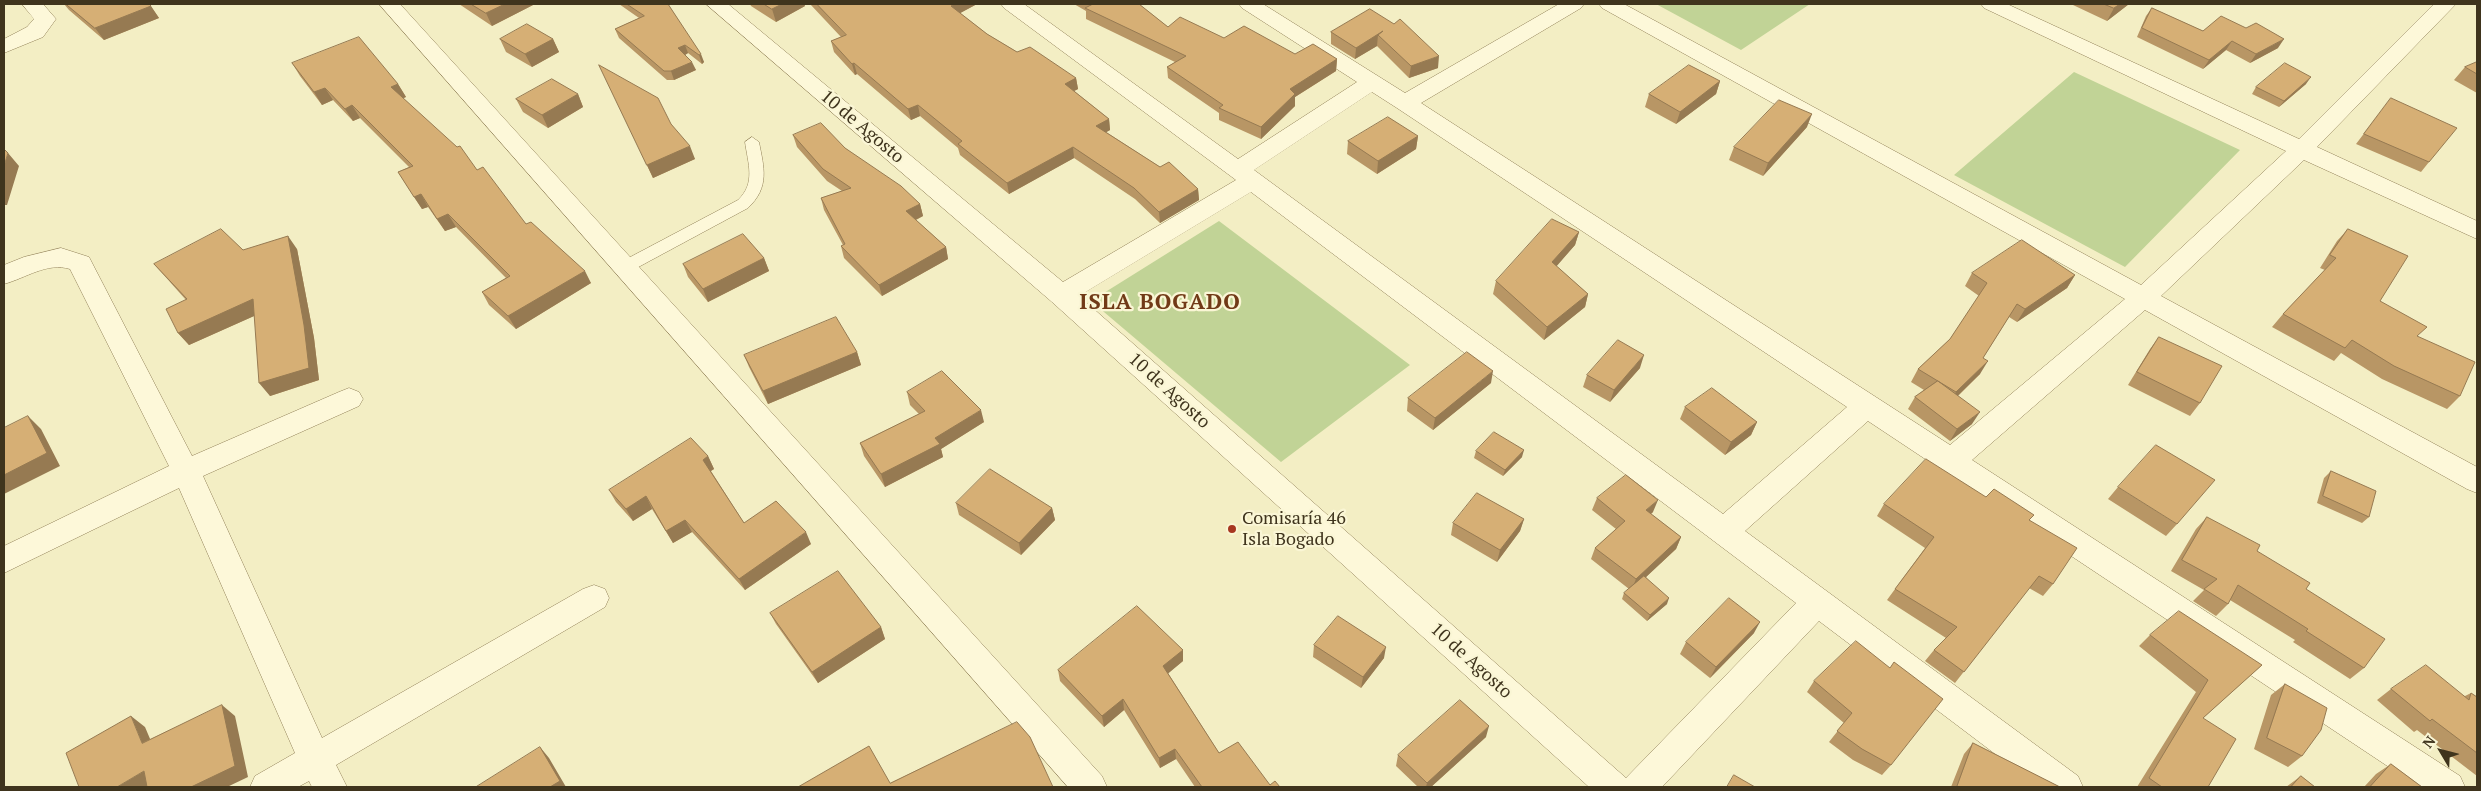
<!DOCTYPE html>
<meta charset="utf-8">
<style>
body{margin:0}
#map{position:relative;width:2481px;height:791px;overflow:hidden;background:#f3eec4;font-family:"PT Serif",serif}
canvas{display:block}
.frame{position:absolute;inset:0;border:5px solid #3f341d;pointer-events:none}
.north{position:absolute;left:2416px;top:726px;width:50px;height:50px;-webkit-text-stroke:4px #faf6d5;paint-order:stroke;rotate:307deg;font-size:14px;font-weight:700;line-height:20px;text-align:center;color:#3f341d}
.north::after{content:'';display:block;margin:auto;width:18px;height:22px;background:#3f341d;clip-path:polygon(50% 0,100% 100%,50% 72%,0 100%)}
</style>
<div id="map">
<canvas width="2481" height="791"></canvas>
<div class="frame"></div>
<div class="north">N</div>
</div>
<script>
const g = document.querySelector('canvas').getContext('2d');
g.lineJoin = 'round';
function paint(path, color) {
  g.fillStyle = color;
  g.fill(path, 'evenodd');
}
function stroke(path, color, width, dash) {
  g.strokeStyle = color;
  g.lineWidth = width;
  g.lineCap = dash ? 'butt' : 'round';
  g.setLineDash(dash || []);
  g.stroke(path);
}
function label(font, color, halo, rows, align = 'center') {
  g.font = font + ' "PT Serif",serif';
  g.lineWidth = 4.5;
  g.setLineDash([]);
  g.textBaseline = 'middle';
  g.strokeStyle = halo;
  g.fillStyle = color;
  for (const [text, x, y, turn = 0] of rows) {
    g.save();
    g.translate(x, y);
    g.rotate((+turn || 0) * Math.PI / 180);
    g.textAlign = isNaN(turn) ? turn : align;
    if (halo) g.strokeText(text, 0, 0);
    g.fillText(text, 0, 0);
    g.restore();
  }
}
const green = new Path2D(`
 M1656,4H1810L1741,50Z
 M2074,72L2240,150L2125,267L1954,175Z
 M1219,221L1410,365L1281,462L1091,301Z`);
const lane = new Path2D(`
 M752,137L759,142C764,168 770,187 748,208L631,271H619L617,267L619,263L738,200C756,183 748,164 745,142Z`);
const street = new Path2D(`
 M22,4H43L56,19L43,37L4,53V39L27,27L34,19Z
 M379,4H400L1102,776L1107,787H1068Z
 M706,4H728L1063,282L1236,180L1004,8L1001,4H1024L1238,159L1357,82L1242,8L1239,4H1263L1405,93L1559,4H1584L1581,8L1421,103L1950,445L2125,299L1602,8L1599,4H1624L2141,285L2286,151L1984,8L1981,4H2007L2299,139L2434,4H2456L2317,147L2477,221V239L2304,160L2161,296L2477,467V493L2467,489L2145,310L1972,460L2460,776L2465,787H2419L1868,421L1745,531L2078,776L2083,787H2039L1819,621L1662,787H1589L1052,302ZM1372,92L1397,108L1847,407L1723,514L1254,170ZM1251,192L1796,603L1626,778L1079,296Z
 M61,248L89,257L192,456L339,392L349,388L359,392L363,399L359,406L203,476L322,738L583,589L594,585L605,589L609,598L605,607L336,765L347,787H312L309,781L298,787H250L255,776L295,753L179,488L4,573V546L169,466L70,269C47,262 26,278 4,284V265L24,257Z`);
const wall = new Path2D(`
 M64,4H149L159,18L104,40L69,10Z
 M459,4H532L533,5L492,26Z
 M619,4H668L704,62L702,64L688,53L685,55L696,70L674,80H667L619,38L615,29L639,18Z
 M750,4H804L805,6L776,22L751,6Z
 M810,4H977L960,13L987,34L1017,52L1076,78L1078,89L1074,91L1109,119L1110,130L1106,132L1160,167L1198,189L1199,200L1160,223L1135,199L1074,158L1009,194L960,155L958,148L920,116L911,120L857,74L855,75L834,52L831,41L841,37Z
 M1074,4H1139L1168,27L1224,38L1295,54L1337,59L1336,71L1295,97V106L1261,139L1219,120V113L1168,78L1167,67L1175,62L1086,19V11Z
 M2074,4H2129L2107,21L2073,5Z
 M2152,8L2203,31L2278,48L2250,63L2226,50L2203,69L2137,37L2146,16Z
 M1370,9L1438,68L1409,78L1377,46L1355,59L1331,44V32Z
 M500,39H553L559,52L532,67L506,52Z
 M2477,62V93L2454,80L2465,67Z
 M292,63L398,84L406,97L403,98L477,170L526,224L591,283L516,329L489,305L482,292L506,278L456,227L445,231L428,207L422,209L398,172L409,167L360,118L353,121L333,100L322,105L300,76Z
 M599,65L671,124L695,159L653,178Z
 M1720,81L1716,94L1676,124L1645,107L1649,94Z
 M2306,84L2279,107L2252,94L2256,87Z
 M578,94L583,107L548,128L523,112L516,99Z
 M2391,98L2429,162L2421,172L2356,144Z
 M1807,127L1763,176L1729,160L1734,147Z
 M793,135L845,148L920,204L923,216L916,220L946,247L948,259L882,296L844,258L841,246L843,245L824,210L821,198L842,191L827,181L797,147Z
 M1418,136L1416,149L1377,174L1347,154L1348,141Z
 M2348,229L2380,301L2418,337L2460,396L2447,409L2382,379L2341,353L2334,361L2272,327L2283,314L2325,270L2320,268L2337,241Z
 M1579,232L1575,245L1556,266L1588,294L1585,307L1544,340L1493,294L1496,281Z
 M297,249L314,338L319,380L270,396L254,316L189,345L178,333L186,300L154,264L243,250Z
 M764,258L769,271L708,302L688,277L683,264Z
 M1972,273L2075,275L2067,288L2017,322L2009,317L1983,358L1980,374L1958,396L1972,424L1950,441L1908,409L1915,397L1924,390L1911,382L1918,369L1950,339L1979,296L1965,286Z
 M2159,337L2200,403L2190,416L2128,385L2150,349Z
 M857,352L861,365L768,404L749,367L744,355Z
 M1640,368L1610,402L1583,387L1587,375Z
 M1491,383L1433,430L1407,411L1408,398Z
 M907,392L984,422L941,449L943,457L885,487L864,456L860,443L919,414L910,405Z
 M1685,407L1757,422L1751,435L1725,455L1680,419Z
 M1476,451L1522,457L1503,476L1474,458Z
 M708,456L714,469L711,471L744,523L811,544L745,590L692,532L673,543L652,509L633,521L616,502L609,490Z
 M2331,471L2369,517L2362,523L2317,503L2324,478Z
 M2118,487L2177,524L2166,536L2108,499Z
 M1986,497L2030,520L2053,584L2043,596L2029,588L1955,683L1925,661L1934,650L1946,638L1887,600L1925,548L1877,516L1884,504Z
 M1597,498L1653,512L1651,514L1681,537L1676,549L1646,577L1667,604L1647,621L1622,599L1624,593L1629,589L1591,559L1595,548L1616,529L1592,510Z
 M956,503L1052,508L1055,520L1021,555L959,515Z
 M2207,517L2257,551L2306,589L2364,668L2350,679L2293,642L2295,640L2230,600L2228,604L2216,616L2193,601L2204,590L2171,571L2196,529Z
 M1524,519L1520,531L1497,562L1451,535L1453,523Z
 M770,613L881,627L885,639L818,683L776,624Z
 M1754,633L1710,678L1680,654L1686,642Z
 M2150,635L2262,665L2203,718L2208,787H2137L2196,692L2139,646Z
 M1314,645L1384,658L1361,688L1313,657Z
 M1183,650V661L1168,673L1219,753L1270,785L1280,787H1195L1176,759L1160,768L1124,710L1104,727L1060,681L1058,670Z
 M1890,668L1891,765L1882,775L1853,760L1829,742L1844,723L1807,692L1814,681Z
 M2285,684L2302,756L2288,767L2254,749L2271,695Z
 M2391,689L2465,696L2471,693L2477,697V776L2417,730L2414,732L2377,700Z
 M1486,737L1431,787H1418L1396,766L1398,755Z
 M1973,743L2060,787H1951L1964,754Z
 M2391,764L2422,787H2364L2376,774Z
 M2301,776L2315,787H2286Z`);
const shadedWall = new Path2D(`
 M505,4H532L533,5L492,26L486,13Z
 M782,4H804L805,6L776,22L772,9Z
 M955,4H977L953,17L951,6Z
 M2120,4H2129L2107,21L2114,8Z
 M151,6L159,18L104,40L95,28Z
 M1383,31L1378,35L1377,46L1355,59L1356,48Z
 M553,39L559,52L532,67L525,54Z
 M2284,39L2278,48L2250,63L2256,54Z
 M2232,41L2226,50L2203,69L2209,60Z
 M685,45L688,53L682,57L678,48Z
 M701,54L704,62L702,64L699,55Z
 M1439,56L1438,68L1409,78L1411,66Z
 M1337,59L1336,71L1295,97V106L1261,139V127L1290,89Z
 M692,62L696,70L674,80L671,71Z
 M854,63L857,74L855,75L852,64Z
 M2311,77L2306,84L2279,107L2284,101Z
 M1076,78L1078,89L1066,95L1065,84Z
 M1720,81L1716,94L1676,124L1680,112Z
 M398,84L406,97L399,100L391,87Z
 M325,88L333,100L322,105L314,92Z
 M578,94L583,107L548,128L542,115Z
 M352,105L360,118L353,121L345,109Z
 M918,105L920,116L911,120L908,109Z
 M1812,114L1807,127L1763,176L1768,163Z
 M1109,119L1110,130L1098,137L1096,126Z
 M1418,136L1416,149L1377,174L1378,161Z
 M690,146L695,159L653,178L647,165Z
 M1073,147L1074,158L1009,194L1007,183Z
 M8,153L19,166L7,205H4V166Z
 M1198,189L1199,200L1160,223L1159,212Z
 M421,194L428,207L422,209L414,197Z
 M920,204L923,216L909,223L906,211Z
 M448,214L456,227L445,231L437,219Z
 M1579,232L1575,245L1549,275L1552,262Z
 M288,236L297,249L314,338L319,380L270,396L259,383Z
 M946,247L948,259L882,296L879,285Z
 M764,258L769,271L708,302L703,289Z
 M585,271L591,283L516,329L508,316Z
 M2075,275L2067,288L2017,322L2025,309Z
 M1588,294L1585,307L1544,340L1547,327Z
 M253,299L263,312L189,345L178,333Z
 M857,352L861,365L768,404L763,391Z
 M1644,355L1640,368L1610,402L1614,390Z
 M1988,361L1980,374L1948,405L1956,392Z
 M1493,371L1491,383L1433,430L1435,418Z
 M981,410L984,422L941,449L943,457L885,487L881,474L935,438Z
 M1980,412L1972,424L1950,441L1957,429Z
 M28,416L41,429L60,466L4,494V475Z
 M1757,422L1751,435L1725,455L1731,442Z
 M1524,450L1522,457L1503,476L1505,470Z
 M708,456L714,469L709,472L703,460Z
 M646,496L652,509L633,521L626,509Z
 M1658,500L1653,512L1641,522L1646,510Z
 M1052,508L1055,520L1021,555L1019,543Z
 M1524,519L1520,531L1497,562L1500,550Z
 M685,520L692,532L673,543L666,531Z
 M806,532L811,544L745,590L739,579Z
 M1681,537L1676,549L1631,591L1636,579Z
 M1669,598L1667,604L1647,621L1650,615Z
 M1760,622L1754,633L1710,678L1716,667Z
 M881,627L885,639L818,683L812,672Z
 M1386,647L1384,658L1361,688L1363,677Z
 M1183,650V661L1164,677L1163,666Z
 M1123,699L1124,710L1104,727L1102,716Z
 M222,705L235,716L248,777L227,787H191Z
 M131,716L145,727L156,753L142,743Z
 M1489,726L1486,737L1431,787H1426L1427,783Z
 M540,747L549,758L566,787H550Z
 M1175,749L1176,759L1160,768L1159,758Z
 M144,771L149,787H117Z`);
const building = new Path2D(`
 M66,4H149L151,6L95,28Z
 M471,4H505L486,13Z
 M627,4H668L701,54L699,55L685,45L678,48L692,62L671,71H664L615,29L644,16Z
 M764,4H782L772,9Z
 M817,4H955L951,6L987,34L1017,52L1030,47L1076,78L1065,84L1109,119L1096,126L1160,167L1169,162L1198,189L1159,212L1134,188L1073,147L1007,183L958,144L962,141L918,105L908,109L854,63L852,64L831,41L846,35Z
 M1092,4H1139L1168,27L1180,17L1224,38L1244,26L1295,54L1313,44L1337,59L1290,89L1295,94L1261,127L1219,108L1223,105L1167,67L1186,56L1085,8L1093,4Z
 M2104,4H2120L2114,8Z
 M2152,8L2203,31L2221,16L2246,28L2256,23L2284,39L2256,54L2232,41L2209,60L2142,28Z
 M1370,9L1394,24L1400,19L1439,56L1411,66L1378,35L1383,31L1356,48L1331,32Z
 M527,24L553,39L525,54L500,39Z
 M359,37L398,84L391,87L457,147L460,146L477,170L483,167L526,224L531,222L585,271L508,316L482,292L510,276L448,214L437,219L421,194L414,197L398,172L413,166L352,105L345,109L325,88L314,92L292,63Z
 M2477,62V74L2465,67Z
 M2285,63L2311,77L2284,101L2256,87Z
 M599,65L658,98L671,124L690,146L647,165Z
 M1689,65L1720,81L1680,112L1649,94Z
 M552,79L578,94L542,115L516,99Z
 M2391,98L2457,128L2429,162L2364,134Z
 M1779,100L1812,114L1768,163L1734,147Z
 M1388,117L1418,136L1378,161L1348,141Z
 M821,123L845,148L901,186L920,204L906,211L946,247L879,285L841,246L845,244L821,198L851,188L823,169L793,135Z
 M4,149L8,153L4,166Z
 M1552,219L1579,232L1552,262L1588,294L1547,327L1496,281Z
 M221,229L243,250L288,236L304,325L309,368L259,383L253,299L178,333L166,309L187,299L154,264Z
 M2348,229L2408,256L2380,301L2427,327L2417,336L2475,362L2460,396L2394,366L2352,340L2345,348L2283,314L2336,258L2330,255Z
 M743,234L764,258L703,289L683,264Z
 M2022,240L2075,275L2025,309L2017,304L1983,358L1988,361L1956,392L1918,369L1950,339L1987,283L1972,273Z
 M836,317L857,352L763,391L744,355Z
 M2159,337L2222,366L2200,403L2137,372Z
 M1618,340L1644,355L1614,390L1587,375Z
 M1467,352L1493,371L1435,418L1408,398Z
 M942,371L981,410L935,438L940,444L881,474L860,443L925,411L907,392Z
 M1938,381L1980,412L1957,429L1915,397Z
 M1712,388L1757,422L1731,442L1685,407Z
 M28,416L47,453L4,475V428Z
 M1494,432L1524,450L1505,470L1476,451Z
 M691,438L708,456L703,460L744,523L776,501L806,532L739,579L685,520L666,531L646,496L626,509L609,490Z
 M2156,445L2215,480L2177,524L2118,487Z
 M1926,459L1986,497L1994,489L2034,515L2029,520L2077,548L2053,584L2039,576L1964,672L1934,650L1957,627L1895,589L1934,537L1884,504Z
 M990,469L1052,508L1019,543L956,503Z
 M2331,471L2376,491L2369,517L2323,496Z
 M1626,475L1658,500L1646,510L1681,537L1636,579L1595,548L1625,521L1597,498Z
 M1477,493L1524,519L1500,550L1453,523Z
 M2207,517L2258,544L2260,545L2257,551L2310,583L2306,589L2385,639L2364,668L2306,631L2308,629L2238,585L2228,604L2204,589L2217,579L2182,560Z
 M838,571L881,627L812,672L770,613Z
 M1644,576L1669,598L1650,615L1624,593Z
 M1729,598L1760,622L1716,667L1686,642Z
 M1137,606L1183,650L1163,666L1219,753L1238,742L1270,785L1275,781L1280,787H1202L1175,749L1159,758L1123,699L1102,716L1058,670Z
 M2179,611L2262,665L2203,718L2236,739L2208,787H2162L2149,778L2208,680L2150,635Z
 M1338,616L1386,647L1363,677L1314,645Z
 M1856,641L1890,668L1894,662L1943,699L1891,765L1862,749L1837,731L1852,713L1814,681Z
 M2426,665L2469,700L2471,693L2477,697V753L2432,719L2430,721L2391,689Z
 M2285,684L2327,708L2321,730L2302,756L2267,738Z
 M1460,700L1489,726L1427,783L1398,755Z
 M222,705L235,766L191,787H147L144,771L117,787H79L66,753L131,716L142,743Z
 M1017,722L1030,737L1053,787H798L869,746L890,783Z
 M1973,743L2060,787H1957Z
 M540,747L560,781L550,787H476Z
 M2391,764L2422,787H2370Z
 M1734,775L1755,787H1727Z
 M2301,776L2315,787H2291Z`);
const markers = [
 [1232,529,5,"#a73720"]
];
const streetNames = [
 ["10 de Agosto",862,127,40],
 ["10 de Agosto",1169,391,42],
 ["10 de Agosto",1471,661,42]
];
const poiNames = [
 ["Comisaría 46",1242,519],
 ["Isla Bogado",1242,540]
];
const districtNames = [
 ["ISLA BOGADO",1160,303]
];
paint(green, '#c1d396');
stroke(lane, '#918058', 1);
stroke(street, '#918058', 1);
paint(lane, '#fdf8d9');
paint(street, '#fdf8d9');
paint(wall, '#b89665');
paint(shadedWall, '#967a52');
paint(building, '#d6af75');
stroke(building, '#967a52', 1);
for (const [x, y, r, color] of markers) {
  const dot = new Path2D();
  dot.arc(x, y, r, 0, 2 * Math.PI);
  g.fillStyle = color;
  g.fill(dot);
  stroke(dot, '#faf6d5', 2);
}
label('18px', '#3f341d', '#faf6d5', streetNames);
label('18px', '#3f341d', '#faf6d5', poiNames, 'left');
g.letterSpacing = '1px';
label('bold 22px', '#713a17', '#faf6d5', districtNames);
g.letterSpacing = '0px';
</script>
